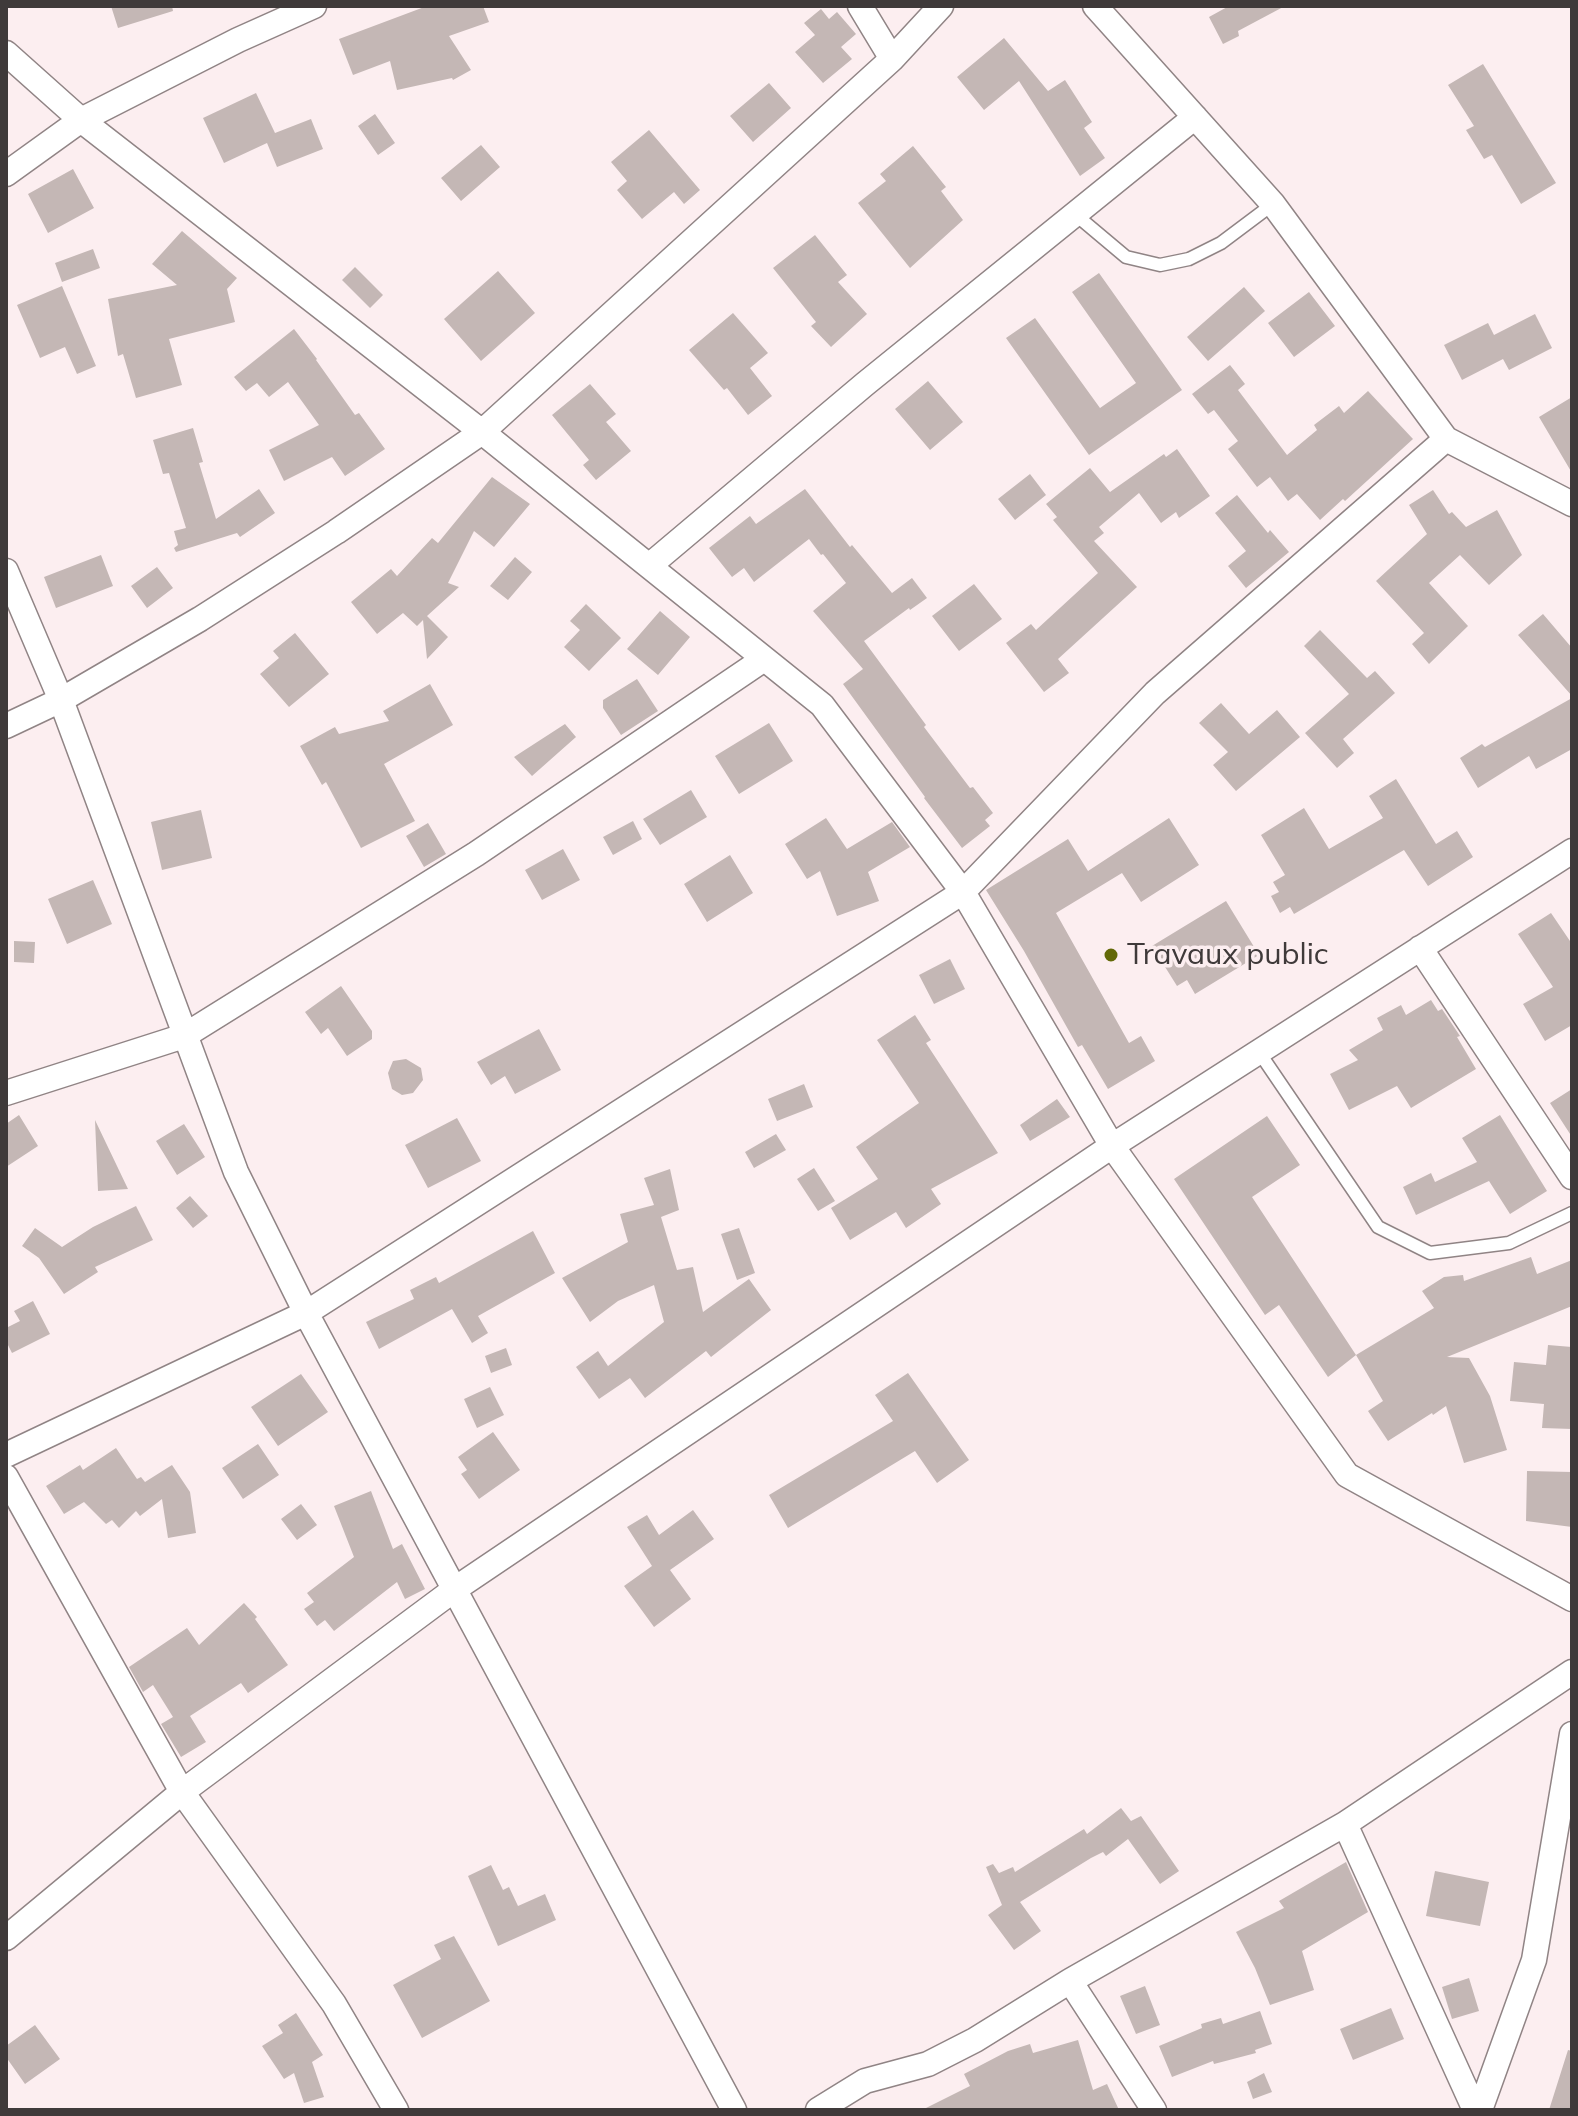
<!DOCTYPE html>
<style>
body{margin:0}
#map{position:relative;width:1578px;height:2116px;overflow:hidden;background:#fceef0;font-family:Mulish,sans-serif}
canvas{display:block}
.frame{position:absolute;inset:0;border:8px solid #3f3a3a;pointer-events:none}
</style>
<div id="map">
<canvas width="1578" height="2116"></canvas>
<div class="frame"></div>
</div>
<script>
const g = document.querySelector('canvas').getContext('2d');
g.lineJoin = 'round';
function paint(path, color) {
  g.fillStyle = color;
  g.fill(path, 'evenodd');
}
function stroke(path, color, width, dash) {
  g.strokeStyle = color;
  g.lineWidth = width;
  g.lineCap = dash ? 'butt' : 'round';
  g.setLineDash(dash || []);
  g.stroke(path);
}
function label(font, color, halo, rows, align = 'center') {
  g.font = font + ' Mulish,sans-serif';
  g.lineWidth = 7;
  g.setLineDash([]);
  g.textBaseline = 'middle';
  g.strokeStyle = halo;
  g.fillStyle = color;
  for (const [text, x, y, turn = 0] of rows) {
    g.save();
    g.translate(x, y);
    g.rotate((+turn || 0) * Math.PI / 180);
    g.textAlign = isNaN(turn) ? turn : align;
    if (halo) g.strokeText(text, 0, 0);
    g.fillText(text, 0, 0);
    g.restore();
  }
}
const building = new Path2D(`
 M111,6H172L173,11L118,28Z
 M427,6H483L489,22L449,36L471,70L453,80L452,78L397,90L390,61L353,75L339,39Z
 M1229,6H1285L1238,31L1239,36L1223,44L1209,17Z
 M821,9L829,19L837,12L856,34L841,47L852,59L823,83L795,52L815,35L804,23Z
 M1004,38L1048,91L1065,80L1092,122L1084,128L1105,158L1080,176L1019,81L984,110L957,77Z
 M1483,64L1556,183L1521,204L1492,155L1484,159L1466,130L1474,126L1448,85Z
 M769,83L791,108L753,142L730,116Z
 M256,93L275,133L311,119L323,149L277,167L267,143L224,163L203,118Z
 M375,114L395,143L378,155L358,126Z
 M649,130L700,190L684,204L674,192L642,219L617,190L627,181L611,162Z
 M481,145L500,167L461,201L441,178Z
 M913,146L946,187L941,191L963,220L910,268L858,203L886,181L880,174Z
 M73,169L94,208L48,233L28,194Z
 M182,231L237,278L227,289L235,322L169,339L182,385L136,398L123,354L118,356L108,299L177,285L152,264Z
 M815,235L847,275L838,282L867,314L831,347L811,326L816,322L773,268Z
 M93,249L100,268L62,282L55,263Z
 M355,267L383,295L370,308L342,280Z
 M498,271L535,313L481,361L444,319Z
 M1099,273L1182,390L1089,455L1006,338L1035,318L1100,408L1136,383L1072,292Z
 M62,286L96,366L77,374L65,347L40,358L17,305Z
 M1244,287L1265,311L1208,361L1187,337Z
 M1309,292L1335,326L1294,357L1268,323Z
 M733,313L768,353L750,368L772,396L748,415L727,388L724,390L689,350Z
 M1535,314L1552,348L1509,370L1503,359L1462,380L1444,345L1488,323L1494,335Z
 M294,329L317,359L316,360L355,415L359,413L385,449L345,476L332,457L284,481L269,450L319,425L288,382L269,397L257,383L246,391L234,377Z
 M1230,365L1245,384L1238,390L1287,455L1317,430L1314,425L1339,406L1344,413L1368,391L1413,439L1345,501L1343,499L1320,520L1297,494L1288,501L1270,477L1257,487L1228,449L1238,441L1214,410L1208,414L1192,394Z
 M928,381L963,422L930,450L895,409Z
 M590,384L616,414L606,422L631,451L596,480L583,465L589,460L552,415Z
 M1572,397V473L1539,417Z
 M193,428L203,462L199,463L216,519L259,489L275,513L240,537L237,533L176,552L174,548L178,545L174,531L186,528L169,473L163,474L153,440Z
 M1177,449L1210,496L1179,518L1176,512L1161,523L1139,493L1099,527L1104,533L1094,541L1137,587L1058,659L1069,673L1044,692L1006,643L1031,624L1036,630L1098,573L1053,520L1057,517L1046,504L1090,468L1110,492L1164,454L1166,457Z
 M1030,474L1046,495L1015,520L998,499Z
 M492,477L530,504L494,547L474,531L448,583L459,587L427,616L448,637L427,659L423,620L417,626L403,613L377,634L351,602L391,569L397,576L432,538L438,543Z
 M805,489L850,547L852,545L892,593L912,578L927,598L910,610L909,608L864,641L926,725L924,727L970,788L973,787L993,813L985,820L990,826L962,848L924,798L925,797L843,684L863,669L813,611L846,583L823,554L821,555L809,539L754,582L744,568L732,577L709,548L750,516L756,524Z
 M1433,490L1449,514L1452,512L1466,527L1497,510L1522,555L1489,585L1460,555L1429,583L1468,626L1429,664L1412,644L1424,633L1376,581L1427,534L1409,505Z
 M1237,495L1268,533L1270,530L1289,552L1246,588L1228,566L1246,551L1215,513Z
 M101,555L113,586L56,608L44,577Z
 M515,557L532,572L508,600L490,586Z
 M157,567L173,588L147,608L131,586Z
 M974,584L1002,619L959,651L932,616Z
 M586,604L621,638L589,671L564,647L580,630L570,621Z
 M660,611L690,637L658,675L627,649Z
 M1543,614L1572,648V696L1518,635Z
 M1320,630L1367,678L1375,671L1395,693L1343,739L1354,753L1337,768L1305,733L1349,694L1304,646Z
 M295,633L329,674L289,707L260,674L279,658L273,651Z
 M637,679L658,711L621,735L603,708V700Z
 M430,684L453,725L384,764L415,821L361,848L326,782L322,785L300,746L335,727L339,734L389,721L383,711Z
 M1572,698V749L1536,769L1529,756L1478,788L1460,758L1482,744L1485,747Z
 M1221,703L1249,734L1277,710L1300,737L1236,791L1213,765L1228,752L1199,723Z
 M769,723L793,761L739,794L715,756Z
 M565,724L576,737L532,776L514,757Z
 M1396,779L1436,844L1457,831L1473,857L1428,886L1404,850L1294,914L1290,907L1280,913L1271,896L1279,892L1273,882L1285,875L1261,835L1304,808L1329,849L1383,818L1369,796Z
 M691,790L707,817L660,845L643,819Z
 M201,810L212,858L162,870L151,822Z
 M826,818L847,849L892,822L910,847L868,872L879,901L837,916L820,871L807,879L785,844Z
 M1169,818L1199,865L1141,902L1122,873L1056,913L1129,1043L1141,1036L1155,1061L1108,1089L1082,1045L1078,1047L1024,951L986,890L1068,839L1088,871Z
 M633,821L642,839L613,855L603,837Z
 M428,823L446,854L424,867L406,836Z
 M563,849L580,880L542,900L525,870Z
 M730,855L753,893L707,922L684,884Z
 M93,880L112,924L67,944L48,899Z
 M1226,901L1259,955L1195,994L1187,980L1177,986L1152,946Z
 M1551,913L1572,944V1025L1545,1041L1523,1004L1553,987L1518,934Z
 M14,941L35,942L34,963L14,962Z
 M950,959L965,989L934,1004L919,975Z
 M341,986L372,1031V1039L347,1056L328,1028L321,1034L305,1012Z
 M1431,1000L1438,1011L1442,1009L1460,1036L1457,1037L1476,1069L1411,1108L1397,1086L1349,1110L1330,1074L1358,1060L1349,1050L1383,1030L1377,1018L1401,1005L1406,1015Z
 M915,1015L931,1040L926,1043L998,1153L931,1189L941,1204L906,1228L896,1212L850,1240L831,1208L878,1179L856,1147L919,1103L877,1040Z
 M539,1029L561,1070L515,1094L505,1076L491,1085L477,1062Z
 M406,1059L421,1068L423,1080L413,1093L402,1095L392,1089L388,1073L393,1061Z
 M804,1084L813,1107L777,1121L768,1099Z
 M1572,1089V1137L1550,1103Z
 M1057,1099L1070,1117L1030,1141L1020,1125Z
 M19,1115L38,1146L6,1167V1124Z
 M1500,1115L1547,1191L1510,1214L1489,1181L1416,1215L1403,1187L1431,1173L1435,1182L1477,1162L1462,1138Z
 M1267,1116L1300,1165L1252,1197L1356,1355L1328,1377L1279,1305L1265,1315L1174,1179Z
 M457,1118L481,1161L428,1188L405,1145Z
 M95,1120L128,1189L98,1191Z
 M184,1124L205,1157L177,1175L156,1141Z
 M776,1134L786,1150L754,1168L745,1152Z
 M814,1168L835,1201L818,1211L797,1179Z
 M670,1169L679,1210L661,1217L677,1270L693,1267L703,1312L749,1279L771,1310L711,1357L706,1351L645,1398L630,1378L599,1399L576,1367L598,1351L608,1366L664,1322L654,1285L618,1301L590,1322L562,1278L628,1242L620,1214L654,1205L644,1178Z
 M190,1196L208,1216L193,1228L176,1208Z
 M136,1206L153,1240L95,1267L98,1272L64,1294L39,1258L22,1246L35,1228L62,1247L93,1227Z
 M739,1228L755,1273L737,1280L721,1234Z
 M533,1231L555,1273L478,1316L488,1333L472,1343L452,1309L379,1349L366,1322L414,1299L410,1290L436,1277L439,1283Z
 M1531,1257L1537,1274L1572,1260V1306L1447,1357L1469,1358L1490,1396L1507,1450L1464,1463L1446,1406L1433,1415L1432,1413L1388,1441L1368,1411L1383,1401L1356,1355L1434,1308L1422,1291L1444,1277L1463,1275L1464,1281Z
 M33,1301L50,1334L12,1353L6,1341V1328L20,1321L14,1311Z
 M1548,1345L1572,1347V1429L1542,1428L1544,1404L1510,1401L1514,1362L1546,1365Z
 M506,1348L512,1365L491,1373L485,1356Z
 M908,1373L969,1460L937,1483L915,1451L788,1528L769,1495L893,1421L875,1395Z
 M301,1374L328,1412L278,1446L251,1407Z
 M490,1387L504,1415L477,1428L464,1399Z
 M493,1432L520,1470L479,1499L461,1474L467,1470L458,1457Z
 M258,1444L279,1475L243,1499L222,1468Z
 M116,1448L137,1479L141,1477L145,1482L172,1465L190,1492L196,1533L168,1538L162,1499L140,1516L136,1511L119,1528L112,1520L106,1524L84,1502L64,1514L46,1486L80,1465L83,1470Z
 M1527,1471L1572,1472V1527L1526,1521Z
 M371,1491L393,1549L402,1544L425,1589L405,1599L397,1582L334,1631L325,1620L317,1626L304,1609L314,1602L307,1593L354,1557L334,1506Z
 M301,1504L317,1525L297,1540L281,1519Z
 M693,1510L714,1539L670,1570L691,1599L654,1627L624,1586L652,1566L627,1527L647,1515L659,1535Z
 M244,1603L257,1617L255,1619L288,1665L248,1693L241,1683L190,1716L206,1742L181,1757L161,1724L173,1717L153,1685L143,1692L129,1667L187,1628L199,1645Z
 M1121,1808L1131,1821L1141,1816L1179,1871L1160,1884L1128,1839L1106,1856L1103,1852L1091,1858L1020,1902L1041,1931L1014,1950L988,1915L1002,1905L986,1867L993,1864L999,1873L1013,1867L1015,1872L1084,1829L1087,1834Z
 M1346,1862L1368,1912L1302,1951L1314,1990L1270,2005L1255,1968L1236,1932L1284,1908L1279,1901Z
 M491,1865L503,1890L509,1887L518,1906L545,1894L556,1920L498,1946L468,1876Z
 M1435,1871L1489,1882L1480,1926L1426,1916Z
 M454,1936L490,2001L422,2038L393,1985L441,1959L434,1945Z
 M1469,1978L1479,2011L1452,2019L1442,1987Z
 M1145,1986L1160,2025L1136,2034L1120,1996Z
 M1391,2008L1404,2039L1353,2060L1340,2029Z
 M1260,2011L1272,2044L1255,2050L1256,2053L1214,2064L1213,2061L1172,2077L1159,2046L1202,2028L1201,2024L1221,2018L1223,2024Z
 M296,2013L323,2055L312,2062L324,2097L304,2103L294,2073L284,2079L262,2046L283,2033L278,2025Z
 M35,2025L60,2059L25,2084L6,2057V2046Z
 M1078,2040L1093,2090L1107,2084L1119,2110H922L970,2086L964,2074L1008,2051L1030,2044L1033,2053Z
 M1568,2050L1572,2051V2110H1549Z
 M1264,2073L1272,2092L1253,2099L1247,2082Z`);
const lane = new Path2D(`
 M1076,215L1126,257L1160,265L1189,259L1221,243L1273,204
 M1259,1052L1378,1227L1430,1253L1509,1243L1572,1213`);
const street = new Path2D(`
 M860,6L892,59
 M1095,6L1273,204L1446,439L1572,504
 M6,53L81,120L482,432L822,705L963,892L1112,1146L1347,1475L1572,1599
 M6,174L81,120L238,40L314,6
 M649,566L865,384L1195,117
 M6,571L61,700L236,1172L306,1313L734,2110
 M6,726L61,700L200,619L336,532L482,432L892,59L941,6
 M1420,948L1572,1177
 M6,1093L184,1036L476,854L764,659
 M6,1455L306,1313L963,892L1155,693L1446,439
 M6,1477L182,1792L334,2004L396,2110
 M1345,1824L1475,2110
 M6,1938L182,1792L455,1589L1112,1146L1572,851
 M1070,1981L1154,2110
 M818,2110L865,2081L928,2064L975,2040L1070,1981L1345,1824L1572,1672
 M1480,2110L1534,1960L1572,1734`);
const markers = [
 [1111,955,8,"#626807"]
];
const poiNames = [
 ["Travaux public",1127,955]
];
paint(building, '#c4b7b5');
stroke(lane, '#908485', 15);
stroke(street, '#908485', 27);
stroke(lane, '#fff', 12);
stroke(street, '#fff', 24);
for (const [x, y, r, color] of markers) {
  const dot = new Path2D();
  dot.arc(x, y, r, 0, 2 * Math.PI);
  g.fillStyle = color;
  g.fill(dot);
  stroke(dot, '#fceef0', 3);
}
label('30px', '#3f3a3a', '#fceef0', poiNames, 'left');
</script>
